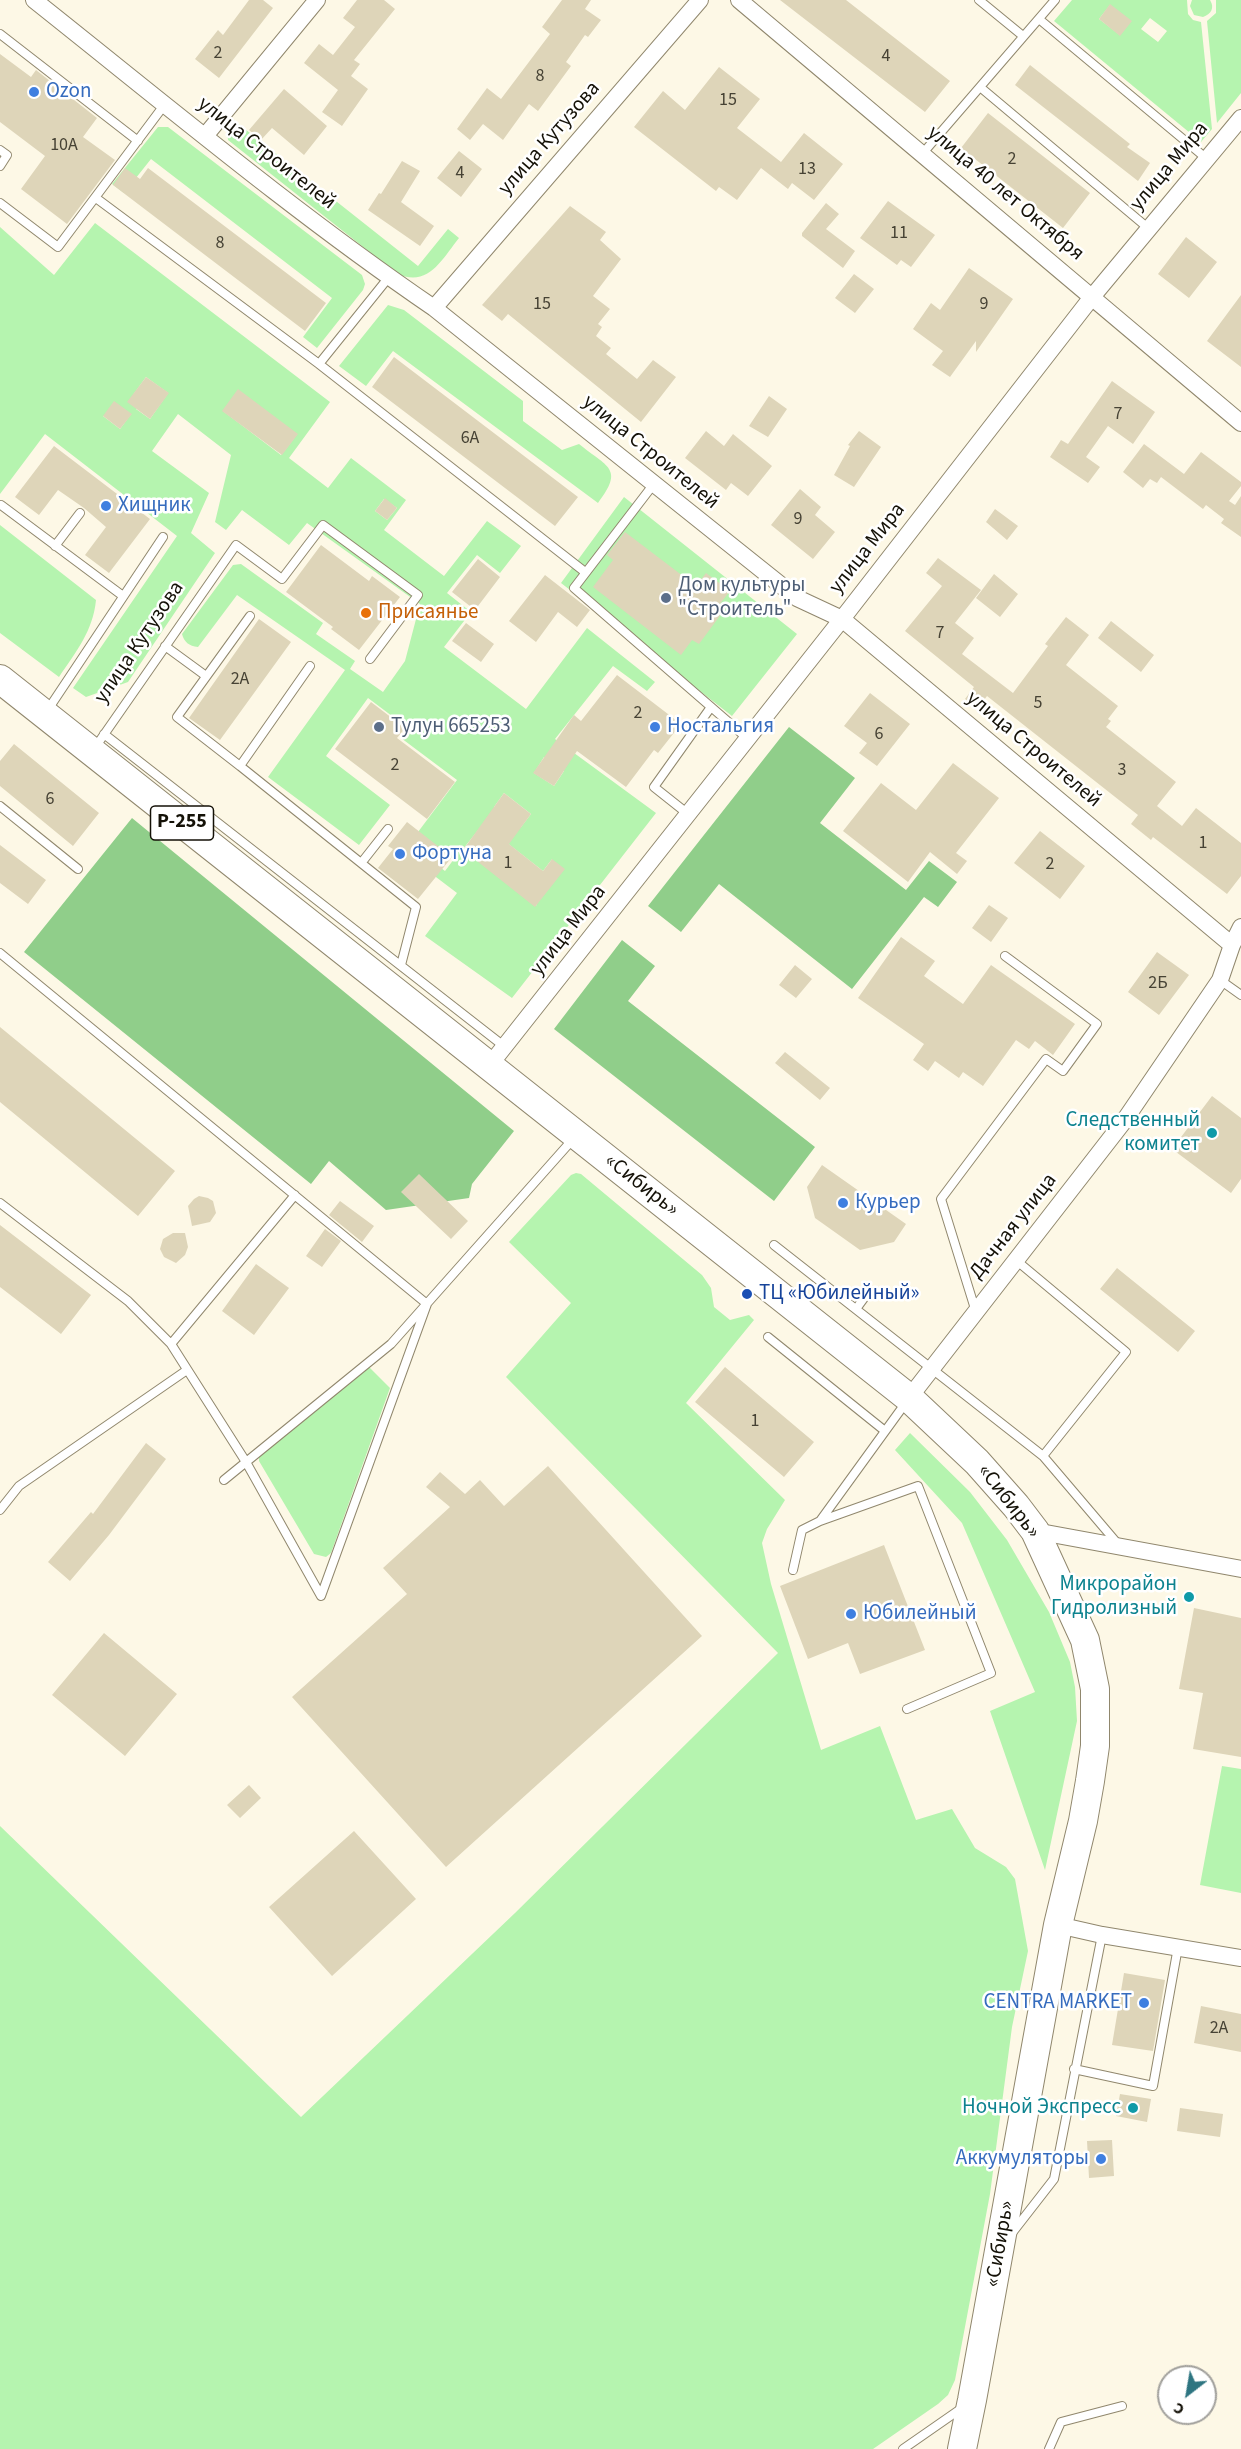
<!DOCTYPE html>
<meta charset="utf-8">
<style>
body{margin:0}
#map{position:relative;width:1241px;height:2449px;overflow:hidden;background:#fdf8e6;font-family:"Source Sans 3",sans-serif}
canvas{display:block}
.north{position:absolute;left:1157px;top:2365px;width:60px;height:60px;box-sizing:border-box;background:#fff;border:2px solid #a1a09c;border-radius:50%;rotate:211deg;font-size:16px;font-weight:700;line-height:24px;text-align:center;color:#141107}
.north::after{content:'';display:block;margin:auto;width:21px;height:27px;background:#2e7581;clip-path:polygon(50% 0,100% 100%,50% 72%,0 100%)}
</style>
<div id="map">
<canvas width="1241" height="2449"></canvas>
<div class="north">С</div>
</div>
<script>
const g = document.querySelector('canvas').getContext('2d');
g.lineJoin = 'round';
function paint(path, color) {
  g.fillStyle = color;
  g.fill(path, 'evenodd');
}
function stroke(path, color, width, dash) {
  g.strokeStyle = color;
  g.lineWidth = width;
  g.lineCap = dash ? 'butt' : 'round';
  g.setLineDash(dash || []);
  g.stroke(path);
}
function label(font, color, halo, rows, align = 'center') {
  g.font = font + ' "Source Sans 3",sans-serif';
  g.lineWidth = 5;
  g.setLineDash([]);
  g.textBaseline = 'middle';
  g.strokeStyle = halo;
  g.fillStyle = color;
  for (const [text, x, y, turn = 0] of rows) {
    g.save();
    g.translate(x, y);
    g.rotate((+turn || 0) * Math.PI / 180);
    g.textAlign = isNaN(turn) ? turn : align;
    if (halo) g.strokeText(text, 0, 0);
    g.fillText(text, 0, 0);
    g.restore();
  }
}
const green = new Path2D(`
 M1072,0H1187L1188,14L1193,20L1201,22L1212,129L1201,142L1054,21ZM1110,5L1120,35L1099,19ZM1150,18L1167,31L1158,42L1141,29Z
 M1192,0H1210C1215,8 1211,14 1203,17L1194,15L1190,6Z
 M1216,0H1241V93L1217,123L1207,21L1216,13Z
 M231,118L418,266L448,229L459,238C442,259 428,289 396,273L228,140L227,129Z
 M158,127H168L362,275L365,284L363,290L317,348L303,337L332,298L151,159L124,193L112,184Z
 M95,223L330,402L289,458L328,488L351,458L406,500L384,530L444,576L487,521L521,546L500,573L477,555L447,593L471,612L444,647L526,709L587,628L655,682L647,691L613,666L555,739L656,813L512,998L425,936L457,893L403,852L457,780L401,738L408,728L368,698L326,756L390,805L359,845L268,777L345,670L237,595L198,647C189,646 184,642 182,634L233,565L241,564L323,623L316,634L355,661L350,669L383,692L405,661L420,604L307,523L289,545L242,510L226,530L215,522L231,455L178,414L152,451L209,493L191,533L215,553L128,682L86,697L73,688L177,536L45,434L0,494V227L54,275ZM146,377L168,393L150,419L136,409L142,401L133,395ZM223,411L297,434L281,455ZM131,414L120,429L103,416ZM384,499L397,508L387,520L375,511ZM544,757L564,771L554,786L534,773ZM504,793L531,814L521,827L494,807ZM483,824L543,871L552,859L536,906L463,849ZM429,840L454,859L445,871L420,852Z
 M388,305L404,310L523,401V421L562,450L579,444C607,467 625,468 598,503L393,351L366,386L339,366Z
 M624,497L797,634L732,716L561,583Z
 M0,525L96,600C93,631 76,652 59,677L0,633Z
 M576,1173L581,1174L702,1275L711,1288L714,1307L730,1320L749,1315L754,1320L686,1403L785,1500L767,1529L762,1543L771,1584L821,1750L880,1726L916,1820L952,1809L975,1848L1006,1867L1015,1879L1028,1951L1012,2027L990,2194L955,2380L948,2395L938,2404L873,2449H0V1826L301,2117L515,1913L778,1653L506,1377L571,1303L509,1242L571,1175Z
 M369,1367L390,1388L331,1553L326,1557L314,1554L259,1461V1452Z
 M910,1433L970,1492L1007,1540L1049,1612L1070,1662L1075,1687L1077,1721L1045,1870L990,1711L1035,1692L962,1523L895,1450Z
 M1222,1766L1241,1769V1893L1200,1885Z`);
const forest = new Path2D(`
 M789,727L855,778L820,823L906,890L929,861L957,882L938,907L924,897L852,989L719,884L681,932L648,906Z
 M132,818L514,1131L472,1184L469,1198L386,1210L329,1161L311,1184L24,952Z
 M622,940L655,966L628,1001L815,1147L774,1201L554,1029Z`);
const building = new Path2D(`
 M249,0H263L273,8L219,78L195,59L218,30L223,35Z
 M357,0H384L395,9L354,60L360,64L351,76L368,89L342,126L322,112L338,90L304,63L319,44L333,55L355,27L343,18Z
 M562,0H591L585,9L601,20L588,37L585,35L566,62L571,66L538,111L529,104L503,140L483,124L470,140L457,129L487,88L501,99L550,34L542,27Z
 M780,0H846L950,81L925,112Z
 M1110,4L1132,21L1120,36L1099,19Z
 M0,54L31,77L36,70L97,118L83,137L115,160L67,224L21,189L45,156L0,122Z
 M1030,65L1130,144L1127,147L1150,163L1138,181L1015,85Z
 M719,67L760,99L737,128L781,162L804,133L843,164L814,200L792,183L788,189L761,168L737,200L719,187L716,191L634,127L663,91L685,110Z
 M284,89L327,126L304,155L272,128L261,140L249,130Z
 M988,113L1090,193L1063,228L961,148Z
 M459,151L482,169L461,197L437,178Z
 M402,161L420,171L401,202L434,226L420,246L368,210L379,193L381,194Z
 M125,168L140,179L148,168L326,303L305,331L113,185Z
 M888,201L935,235L911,267L901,260L897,265L860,238Z
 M826,203L839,214L826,229L855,251L843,268L802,236V233Z
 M570,206L606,232L600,240L621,259L593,296L610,309L598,324L602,327L596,336L611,348L606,354L637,379L653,360L676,377L641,422L508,314L502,321L482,305Z
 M1186,237L1217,262L1189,298L1158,274Z
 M969,268L1013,299L976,352V341L950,377L932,365L943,351L913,329L931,303L940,310Z
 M854,274L874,289L855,313L835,298Z
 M1241,295V367L1207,341Z
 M394,357L578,497L555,526L372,387Z
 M146,377L169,393L150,419L127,402Z
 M1112,381L1155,412L1133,444L1108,426L1086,457L1100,467L1088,483L1050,457L1061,440L1068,444Z
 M238,389L298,434L282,455L222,411Z
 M769,396L787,409L768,437L749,426Z
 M114,401L132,414L120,429L103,416Z
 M706,431L724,446L733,434L772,466L748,496L731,483L726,490L685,458Z
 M859,431L881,447L854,487L834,475L850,446L848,445Z
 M1144,444L1184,474L1201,452L1241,482V486L1229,501L1235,505L1241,496V537L1221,523L1224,519L1206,505L1203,509L1161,477L1157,483L1150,479L1143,488L1123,472Z
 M54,446L150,519L109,573L85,555L106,527L84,508L58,490L39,515L15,497Z
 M800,489L821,507L815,515L835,532L813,559L771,525Z
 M385,498L397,508L387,520L375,511Z
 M995,509L1018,526L1007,540L986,522Z
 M625,532L696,586L706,573L730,591L719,605L725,609L699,644L692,640L681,655L593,587L613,560L607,555Z
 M321,545L369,581L372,576L400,597L359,650L331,629L333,627L286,592Z
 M938,558L981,590L955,623L974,638L962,654L1013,693L1048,646L1045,644L1066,617L1089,635L1066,665L1118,706L1108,719L1111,721L1106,727L1176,782L1157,806L1182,826L1196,808L1241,843V876L1227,894L1153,837L1151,840L1131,824L1138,815L987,696L978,708L965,699L974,687L905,631L942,586L926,573Z
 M478,559L500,577L475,610L452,592Z
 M994,574L1018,594L1000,617L976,598Z
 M545,575L590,610L577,627L558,612L536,642L509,621Z
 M259,619L291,642L220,740L189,718Z
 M1111,621L1154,655L1141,672L1098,638Z
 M466,623L494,644L481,662L452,641Z
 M617,675L681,724L658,753L654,750L626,787L577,751L554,786L533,773L574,715L581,721Z
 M870,693L910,724L877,766L859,753L867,743L844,726Z
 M371,702L405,728L397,738L455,782L427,819L335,749Z
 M14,744L99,813L73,846L0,786V761Z
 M953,763L999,798L956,853L967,861L957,874L930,852L908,882L843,831L881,783L916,810Z
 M504,793L531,814L509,844L543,871L552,859L565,869L535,907L463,850Z
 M407,822L452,857L418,899L378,868L393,849L388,846Z
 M1040,831L1085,866L1060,899L1014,863Z
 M0,845L46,880L28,904L0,883Z
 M989,905L1008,918L991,942L972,928Z
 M901,937L935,961L924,976L963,1004L991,965L1075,1024L1053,1055L1035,1041L1029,1049L1016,1040L983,1086L963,1072L959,1078L935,1061L928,1071L913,1060L924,1044L858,998Z
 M1157,952L1189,975L1159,1015L1128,992Z
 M795,965L812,979L796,998L779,985Z
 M0,1027L175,1171L138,1216L0,1102Z
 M785,1052L830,1088L820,1100L775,1063Z
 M1212,1096L1241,1118V1179L1231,1193L1172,1149Z
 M822,1165L906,1224L894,1242L860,1250L815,1218L807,1187Z
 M419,1174L468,1221L451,1239L401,1192Z
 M199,1196L208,1198L213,1201L216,1213L210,1222L192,1226L188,1206L194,1199Z
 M340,1201L374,1226L362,1242L329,1215Z
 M0,1225L91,1295L61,1334L0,1287Z
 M325,1229L341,1241L322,1267L306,1256Z
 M173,1233H185L188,1247L185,1255L176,1263L164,1257L160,1249L163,1239Z
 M256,1264L289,1288L254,1335L222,1311Z
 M1117,1268L1195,1331L1178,1352L1100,1289Z
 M725,1367L814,1442L784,1477L695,1402Z
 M146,1443L166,1459L109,1535L70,1581L48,1562L91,1512L93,1514Z
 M548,1466L702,1636L446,1867L292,1697L407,1594L383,1568L450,1507L426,1487L440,1472L465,1494L480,1480L504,1506Z
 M884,1545L925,1650L860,1674L848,1643L808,1659L780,1586Z
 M1194,1608L1241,1618V1757L1193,1749L1203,1693L1179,1689Z
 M104,1633L177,1694L125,1756L52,1695Z
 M249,1785L261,1798L240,1818L227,1805Z
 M354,1831L416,1899L332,1976L269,1907Z
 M1124,1973L1165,1980L1153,2051L1112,2045Z
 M1201,2006L1241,2014V2052L1194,2043Z
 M1120,2094L1151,2099L1147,2122L1116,2116Z
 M1180,2108L1223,2114L1220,2137L1177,2131Z
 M1112,2140L1114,2176L1089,2178L1087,2141Z`);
const service = new Path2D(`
 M979,0L1023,36
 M1039,19L1207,159
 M0,34L138,141
 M980,87L1148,228
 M0,150L7,155L0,166
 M923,153L1055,0
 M96,198L319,364L585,572
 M0,203L58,247L165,104
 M319,364L389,277
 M653,485L574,588L748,739
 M1,505L123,596
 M55,546L80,513
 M165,646L206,676
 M310,666L240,766L416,907L401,965
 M47,711L163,537
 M104,734L505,1047
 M94,749L236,545L282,579L323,525L418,595L370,659
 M240,766L177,717L250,616
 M0,806L78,869
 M688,814L654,787L711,707
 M362,862L388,829
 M0,953L427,1304L321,1596L246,1462L171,1344L128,1301L0,1203
 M1220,980L1241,995
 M774,1245L1043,1456
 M1017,1261L1126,1352L1043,1456L1117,1543
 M856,1309L867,1294
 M976,1312L941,1199L1046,1059L1063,1071L1097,1024L1005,956
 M768,1337L885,1431
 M171,1344L295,1195
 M907,1401L820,1521L918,1486L991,1673L907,1709
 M224,1480L391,1344L574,1138
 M0,1510L19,1486L187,1370
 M793,1570L802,1530L820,1521
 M1074,2069L1153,2086L1178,1947
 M1012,2233L1054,2179L1102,1935
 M903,2449L962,2408
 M1049,2449L1061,2422L1122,2406`);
const minor = new Path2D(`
 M34,0C165,104 295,213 434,308L797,598L842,619L1232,945
 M739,0L1241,423
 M205,136L317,0
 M434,308L700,0
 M489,1066L842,619L1092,297L1241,118
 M909,1398L1124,1121L1220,980L1232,945L1241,927
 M1035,1531L1241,1569
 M1058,1925L1102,1935L1241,1958`);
const trunk = new Path2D(`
 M0,679L909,1398L977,1462L1016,1506L1035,1531L1085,1640L1095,1689V1746L1090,1781L1083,1821L1058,1925L972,2400L962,2449`);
const markers = [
 [34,92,6,"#3f7fe0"],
 [106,506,6,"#3f7fe0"],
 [666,598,6,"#5c6f8a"],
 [366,613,6,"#e8710a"],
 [379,727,6,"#5c6f8a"],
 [655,727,6,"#3f7fe0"],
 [400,854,6,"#3f7fe0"],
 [1212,1133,6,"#0f9aa8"],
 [843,1203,6,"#3f7fe0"],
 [747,1294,6,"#1a4fb4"],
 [1189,1597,6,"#0f9aa8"],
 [851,1614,6,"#3f7fe0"],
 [1144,2003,6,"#3f7fe0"],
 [1133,2108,6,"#0f9aa8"],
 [1101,2159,6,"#3f7fe0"]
];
const numberNames = [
 ["2",218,54],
 ["4",886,57],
 ["8",540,77],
 ["15",728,101],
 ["10А",64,146],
 ["2",1012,160],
 ["13",807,170],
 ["4",460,174],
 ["11",899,234],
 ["8",220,244],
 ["15",542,305],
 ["9",984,305],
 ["7",1118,415],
 ["6А",470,439],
 ["9",798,520],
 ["7",940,634],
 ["2А",240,680],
 ["5",1038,704],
 ["2",638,714],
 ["6",879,735],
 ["2",395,766],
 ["3",1122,771],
 ["6",50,800],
 ["1",1203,844],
 ["1",508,864],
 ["2",1050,865],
 ["2Б",1158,984],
 ["1",755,1422],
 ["2А",1219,2029]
];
const shields = [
 [182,823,63]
];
const shieldNames = [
 ["Р-255",182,823]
];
const shopNames = [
 ["Ozon",46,92],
 ["Хищник",118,506],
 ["Ностальгия",667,727],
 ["Фортуна",412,854],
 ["Курьер",855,1203],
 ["Юбилейный",863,1614],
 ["CENTRA MARKET",1132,2003,"right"],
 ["Аккумуляторы",1089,2159,"right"]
];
const streetNames = [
 ["улица Кутузова",550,139,-49],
 ["улица Строителей",266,154,38],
 ["улица Мира",1170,167,-50],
 ["улица 40 лет Октября",1005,194,40],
 ["улица Строителей",650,453,39],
 ["улица Мира",868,549,-52],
 ["улица Кутузова",140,643,-56],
 ["улица Строителей",1033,750,40],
 ["улица Мира",569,931,-52],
 ["«Сибирь»",641,1186,38],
 ["Дачная улица",1014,1227,-52],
 ["«Сибирь»",1008,1502,52],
 ["«Сибирь»",1001,2244,-80]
];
const serviceNames = [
 ["Дом культуры",678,586],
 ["\"Строитель\"",678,610],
 ["Тулун 665253",391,727]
];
const foodNames = [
 ["Присаянье",378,613]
];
const cultureNames = [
 ["Следственный",1200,1121],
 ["комитет",1200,1145],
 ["Микрорайон",1177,1585],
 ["Гидролизный",1177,1609],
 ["Ночной Экспресс",1121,2108]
];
const transitNames = [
 ["ТЦ «Юбилейный»",759,1294]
];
paint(green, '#b5f4af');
paint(forest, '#90ce8a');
paint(building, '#ded5b9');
stroke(service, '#90876d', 10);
stroke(minor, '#90876d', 18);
stroke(trunk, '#90876d', 30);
stroke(service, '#fff', 8);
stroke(minor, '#fff', 16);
stroke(trunk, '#fff', 28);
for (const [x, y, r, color] of markers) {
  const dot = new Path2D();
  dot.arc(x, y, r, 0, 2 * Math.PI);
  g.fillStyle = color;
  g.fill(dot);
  stroke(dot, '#fff', 2);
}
label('18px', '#464234', null, numberNames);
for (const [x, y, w] of shields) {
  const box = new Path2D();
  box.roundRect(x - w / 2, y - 17, w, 34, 4.5);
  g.fillStyle = '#fff';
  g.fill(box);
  stroke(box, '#141107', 1.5);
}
label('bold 20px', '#141107', null, shieldNames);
label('21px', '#366cbe', '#fff', shopNames, 'left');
label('21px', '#141107', '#fff', streetNames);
label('21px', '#4e5e75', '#fff', serviceNames, 'left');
label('21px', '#c56008', '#fff', foodNames, 'left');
label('21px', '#0d838f', '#fff', cultureNames, 'right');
label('21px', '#164399', '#fff', transitNames, 'left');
</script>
